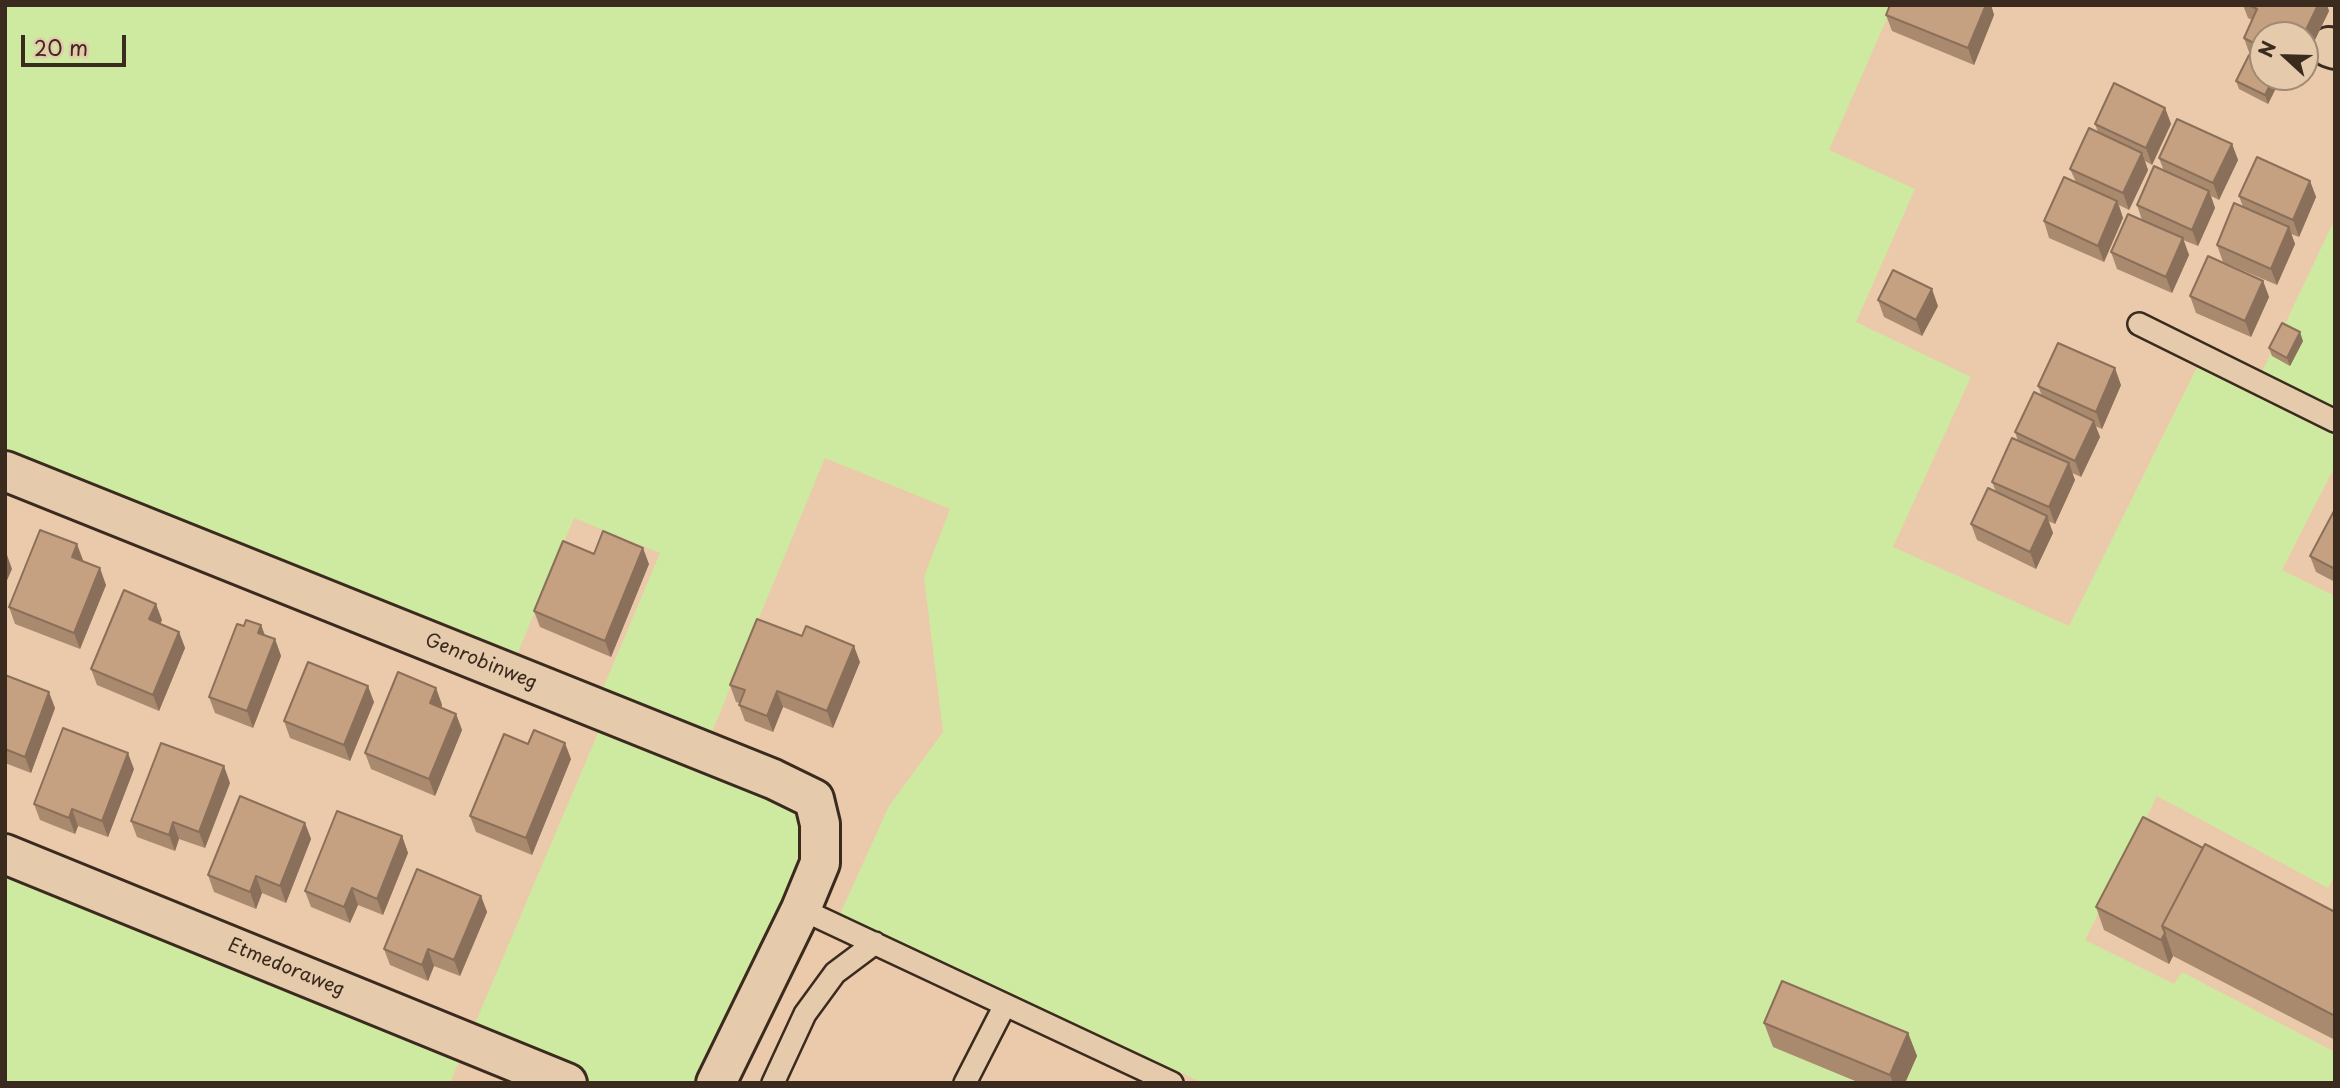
<!DOCTYPE html>
<style>
body{margin:0}
#map{position:relative;width:2340px;height:1088px;overflow:hidden;background:#eacaaa;font-family:"Playpen Sans",sans-serif}
canvas{display:block}
.frame{position:absolute;inset:0;border:7px solid #3b2a1e;pointer-events:none}
.north{position:absolute;left:2249px;top:21px;width:70px;height:70px;box-sizing:border-box;background:#e5caac;border:2px solid #a18a73;border-radius:50%;rotate:292deg;font-size:19px;font-weight:700;line-height:28px;text-align:center;color:#3b2a1e}
.north::after{content:'';display:block;margin:auto;width:24px;height:32px;background:#3b2a1e;clip-path:polygon(50% 0,100% 100%,50% 72%,0 100%)}
.scale{position:absolute;left:21px;top:35px;width:105px;height:32px;box-sizing:border-box;border:4px solid #3b2a1e;border-top:0;padding-left:9px;font-size:21px;line-height:24px;white-space:nowrap;color:#3b2a1e;-webkit-text-stroke:5px #e5caac;paint-order:stroke}
</style>
<div id="map">
<canvas width="2340" height="1088"></canvas>
<div class="frame"></div>
<div class="north">N</div>
<div class="scale">20 m</div>
</div>
<script>
const g = document.querySelector('canvas').getContext('2d');
g.lineJoin = 'round';
function paint(path, color) {
  g.fillStyle = color;
  g.fill(path, 'evenodd');
}
function stroke(path, color, width, dash) {
  g.strokeStyle = color;
  g.lineWidth = width;
  g.lineCap = dash ? 'butt' : 'round';
  g.setLineDash(dash || []);
  g.stroke(path);
}
function label(font, color, halo, rows, align = 'center') {
  g.font = font + ' "Playpen Sans",sans-serif';
  g.lineWidth = 6;
  g.setLineDash([]);
  g.textBaseline = 'middle';
  g.strokeStyle = halo;
  g.fillStyle = color;
  for (const [text, x, y, turn = 0] of rows) {
    g.save();
    g.translate(x, y);
    g.rotate((+turn || 0) * Math.PI / 180);
    g.textAlign = isNaN(turn) ? turn : align;
    if (halo) g.strokeText(text, 0, 0);
    g.fillText(text, 0, 0);
    g.restore();
  }
}
const green = new Path2D(`
 M5,5H1893L1829,150L1915,189L1856,322L1971,377L1893,547L2069,626L2198,365L2335,432V466L2282,570L2335,596V875L2328,888L2157,796L2085,940L2174,984L2182,972L2335,1052V1083H1203L840,914L889,806L943,732L924,577L950,509L825,458L707,744L598,700L660,553L574,518L514,662L5,458Z
 M2335,219V411L2261,374Z
 M603,721L806,811L810,858L701,1083H593L471,1033Z
 M5,867L463,1052L450,1083H5Z`);
const lane = new Path2D(`
 M2139,324L2335,421
 M801,909L1172,1083
 M773,1083L805,1014L835,973L875,943
 M965,1083L1005,1005`);
const street = new Path2D(`
 M2329,47L2335,49
 M5,471L773,779L814,799L820,824V863L801,909L716,1083
 M5,854L567,1083`);
const wall = new Path2D(`
 M1890,5H1991L1994,15L1974,65L1892,31L1886,15Z
 M2243,5H2327L2329,11L2310,50L2305,48V35H2263V61L2250,55L2244,38L2252,20L2248,18Z
 M2263,77H2281V78L2268,104L2239,89L2236,81Z
 M2165,108L2171,124L2152,165L2145,161L2148,170L2129,210L2119,205L2123,218L2104,262L2049,238L2044,221L2076,182L2070,169L2098,132L2095,124Z
 M2232,144L2238,160L2219,200L2211,196L2215,208L2198,246L2183,240L2189,255L2172,293L2117,269L2111,252L2142,220L2137,205L2164,171L2159,158Z
 M2310,181L2316,197L2299,237L2291,234L2295,244L2277,285L2223,262L2217,245L2243,207L2239,196Z
 M2263,281L2269,297L2251,337L2196,313L2190,296Z
 M1878,300L1938,306L1922,336L1884,317Z
 M2303,341L2290,366L2272,356L2269,348Z
 M2121,385L2102,429L2095,426L2100,437L2081,477L2072,473L2075,480L2055,524L2048,521L2053,533L2036,569L1977,540L1971,524L1996,492L1992,482L2018,441L2015,432L2042,396L2038,386Z
 M2335,509V582L2316,572L2310,556Z
 M594,554L649,564L611,657L540,627L534,611Z
 M83,560V562L106,585L80,649L15,624L9,607Z
 M162,620L160,624L179,632L185,648L159,711L97,685L91,669Z
 M261,625L265,635L275,639L281,656L253,728L215,713L209,697L244,626Z
 M860,662L833,728L783,707L773,732L745,721L739,705L740,703L736,702L730,685Z
 M5,675L55,708L31,773L5,763Z
 M436,688L442,705L441,708L456,714L462,730L435,796L371,769L365,753Z
 M374,702L350,761L290,738L284,721Z
 M528,744L571,759L532,855L476,832L470,816Z
 M134,769L108,837L78,826L75,834L40,820L34,804Z
 M230,783L205,848L179,839L175,851L137,837L131,821Z
 M305,823L311,839L286,903L262,893L256,909L214,892L208,875Z
 M402,836L408,853L383,915L358,905L350,923L311,907L305,891Z
 M2203,848L2335,912V1040L2173,956L2169,964L2104,930L2096,907Z
 M481,896L487,912L460,976L434,966L428,981L390,965L384,949Z
 M1764,1023L1908,1033L1917,1056L1905,1083H1860L1773,1047Z`);
const shadedWall = new Path2D(`
 M1986,5H1991L1994,15L1974,65L1968,48Z
 M2318,5H2327L2329,11L2310,50L2304,34Z
 M2287,26L2290,35H2283Z
 M2274,77H2281V78L2268,104L2265,95Z
 M2165,108L2171,124L2152,165L2146,148Z
 M2232,144L2238,160L2219,200L2213,183Z
 M2142,153L2148,170L2129,210L2123,193Z
 M2310,181L2316,197L2299,237L2293,220Z
 M2209,191L2215,208L2198,246L2192,230Z
 M2117,201L2123,218L2104,262L2098,246Z
 M2289,227L2295,244L2277,285L2271,269Z
 M2183,238L2189,255L2172,293L2166,277Z
 M2263,281L2269,297L2251,337L2245,321Z
 M1932,289L1938,306L1922,336L1916,320Z
 M2300,332L2303,341L2290,366L2287,358Z
 M2115,368L2121,385L2102,429L2096,412Z
 M2094,421L2100,437L2081,477L2075,461Z
 M2069,463L2075,480L2055,524L2049,507Z
 M2047,516L2053,533L2036,569L2030,552Z
 M77,544L83,560L78,574L72,557Z
 M643,548L649,564L611,657L605,641Z
 M6,552L12,569L5,585V554Z
 M100,568L106,585L80,649L74,633Z
 M156,604L162,620L155,635L149,619Z
 M261,625L267,642L258,633Z
 M179,632L185,648L159,711L153,695Z
 M275,639L281,656L253,728L247,711Z
 M854,646L860,662L833,728L827,711Z
 M368,686L374,702L350,761L344,745Z
 M436,688L442,705L436,719L430,703Z
 M777,691L783,707L773,732L767,716Z
 M49,692L55,708L31,773L25,757Z
 M456,714L462,730L435,796L429,779Z
 M565,743L571,759L532,855L526,838Z
 M128,753L134,769L108,837L102,821Z
 M224,766L230,783L205,848L199,832Z
 M72,809L78,826L75,834L69,818Z
 M173,822L179,839L175,851L169,835Z
 M305,823L311,839L286,903L280,886Z
 M402,836L408,853L383,915L377,899Z
 M256,876L262,893L256,909L250,892Z
 M352,888L358,905L350,923L344,907Z
 M481,896L487,912L460,976L454,960Z
 M2165,933L2173,956L2169,964L2161,940Z
 M428,949L434,966L428,981L422,965Z
 M1908,1033L1917,1056L1905,1083H1893L1890,1075Z`);
const building = new Path2D(`
 M1890,5H1986L1968,48L1886,15Z
 M2249,5H2318L2304,34L2287,26L2283,35H2263V48L2244,38L2257,9Z
 M2249,55L2263,62V77H2274L2265,95L2236,81Z
 M2114,83L2165,108L2146,148L2095,124Z
 M2177,119L2232,144L2213,183L2159,158Z
 M2089,128L2142,153L2123,193L2070,169Z
 M2257,157L2310,181L2293,220L2239,196Z
 M2154,166L2209,191L2192,230L2137,205Z
 M2064,177L2117,201L2098,246L2044,221Z
 M2234,203L2289,227L2271,269L2217,245Z
 M2128,214L2183,238L2166,277L2111,252Z
 M2208,256L2263,281L2245,321L2190,296Z
 M1893,270L1932,289L1916,320L1878,300Z
 M2282,323L2300,332L2287,358L2269,348Z
 M2058,343L2115,368L2096,412L2038,386Z
 M2034,392L2094,421L2075,461L2015,432Z
 M2012,438L2069,463L2049,507L1992,482Z
 M1988,488L2047,516L2030,552L1971,524Z
 M2335,509V569L2310,556Z
 M40,530L77,544L72,557L100,568L74,633L9,607Z
 M603,531L643,548L605,641L534,611L563,541L594,554Z
 M124,590L156,604L149,619L179,632L153,695L91,669Z
 M757,619L802,636L806,626L854,646L827,711L777,691L767,716L739,705L745,690L730,685Z
 M246,620L261,625L258,633L275,639L247,711L209,697L237,624L244,626Z
 M308,662L368,686L344,745L284,721Z
 M398,672L436,688L430,703L456,714L429,779L365,753Z
 M5,675L49,692L25,757L5,749Z
 M63,728L128,753L102,821L72,809L69,818L34,804Z
 M534,730L565,743L526,838L470,816L504,734L528,744Z
 M161,743L224,766L199,832L173,822L169,835L131,821Z
 M240,796L305,823L280,886L256,876L250,892L208,875Z
 M337,811L402,836L377,899L352,888L344,907L305,891Z
 M2143,817L2203,848L2162,926L2165,933L2161,940L2096,907Z
 M2205,844L2335,912V1016L2162,926Z
 M417,869L481,896L454,960L428,949L422,965L384,949Z
 M1782,981L1908,1033L1890,1075L1764,1023Z`);
const streetNames = [
 ["Genrobinweg",481,662,22],
 ["Etmedoraweg",286,968,22]
];
paint(green, '#cee9a0');
stroke(lane, '#3b2a1e', 26);
stroke(street, '#3b2a1e', 44);
stroke(lane, '#e5caac', 21);
stroke(street, '#e5caac', 38);
paint(wall, '#a98a6f');
paint(shadedWall, '#8a705a');
paint(building, '#c5a081');
stroke(building, '#8a705a', 2);
label('19px', '#3b2a1e', '#e5caac', streetNames);
</script>
